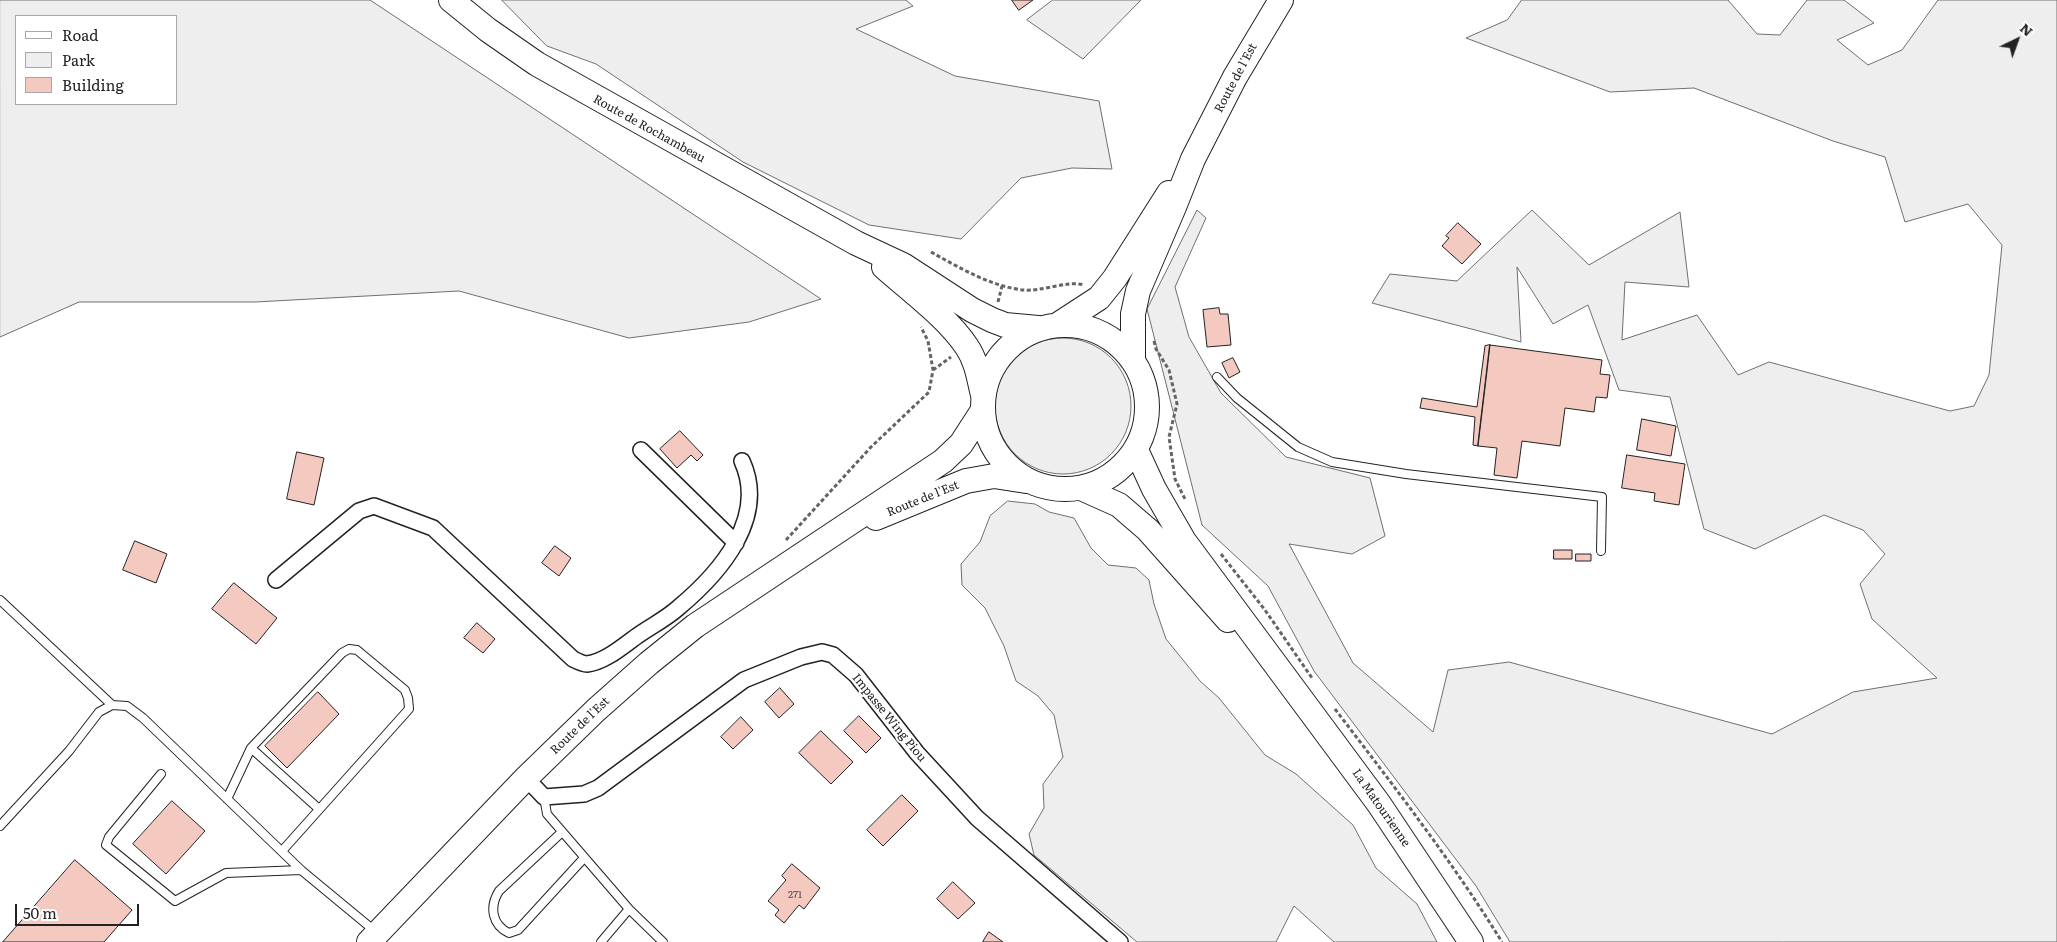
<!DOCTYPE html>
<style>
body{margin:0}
#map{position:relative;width:2057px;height:942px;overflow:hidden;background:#fff;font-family:Literata,serif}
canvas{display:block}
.legend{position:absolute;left:15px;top:15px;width:162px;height:90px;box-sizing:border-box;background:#fff;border:1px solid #a7a7a7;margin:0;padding:6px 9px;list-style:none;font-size:15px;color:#222}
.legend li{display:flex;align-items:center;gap:10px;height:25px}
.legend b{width:25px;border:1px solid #a7a7a7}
.north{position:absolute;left:1992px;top:15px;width:50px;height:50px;-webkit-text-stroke:4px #fff;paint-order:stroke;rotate:42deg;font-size:14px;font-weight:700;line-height:20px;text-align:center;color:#222}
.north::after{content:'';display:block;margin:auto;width:18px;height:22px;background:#222;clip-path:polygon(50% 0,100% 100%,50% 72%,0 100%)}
.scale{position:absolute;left:15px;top:904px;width:124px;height:22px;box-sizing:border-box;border:2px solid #222;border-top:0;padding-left:6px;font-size:15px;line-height:18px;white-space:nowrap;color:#222;-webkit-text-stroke:4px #fff;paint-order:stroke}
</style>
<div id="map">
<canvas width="2057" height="942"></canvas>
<ul class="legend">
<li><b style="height:6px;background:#fff"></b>Road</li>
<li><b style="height:14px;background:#eee"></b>Park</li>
<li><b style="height:14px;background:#f3c9c0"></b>Building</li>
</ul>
<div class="north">N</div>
<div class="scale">50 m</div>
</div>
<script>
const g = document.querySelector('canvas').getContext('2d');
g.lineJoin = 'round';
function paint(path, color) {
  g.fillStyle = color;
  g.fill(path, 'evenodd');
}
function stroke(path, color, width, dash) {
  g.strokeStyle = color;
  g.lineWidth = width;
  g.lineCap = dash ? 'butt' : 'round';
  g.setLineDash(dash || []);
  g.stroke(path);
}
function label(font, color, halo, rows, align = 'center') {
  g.font = font + ' Literata,serif';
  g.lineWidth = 4;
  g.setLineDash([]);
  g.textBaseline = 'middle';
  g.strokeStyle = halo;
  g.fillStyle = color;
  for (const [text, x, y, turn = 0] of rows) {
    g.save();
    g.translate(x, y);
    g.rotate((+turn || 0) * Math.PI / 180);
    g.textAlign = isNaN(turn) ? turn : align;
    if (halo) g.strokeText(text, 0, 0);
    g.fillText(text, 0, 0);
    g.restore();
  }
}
const green = new Path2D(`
 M0,0H370L821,299L749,322L629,338L459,291L255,302H79L0,337ZM16,16H176V104H16Z
 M502,0H906L913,6L856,29L955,76L1099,101L1112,169L1072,168L1021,178L961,239L869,225L743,162L596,64L547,46Z
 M1053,0H1141L1083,59L1027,20Z
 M1522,0H1728L1757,34L1780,35L1807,0H1844L1874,23L1837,40L1868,65L1902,50L1938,0H2057V942H1510L1476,886L1314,671L1268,586L1202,525L1147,309L1197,210L1206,218L1175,287L1189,337L1221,393L1286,457L1370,478L1385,536L1352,554L1289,544L1353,663L1433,732L1448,670L1509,662L1772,734L1853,692L1937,678L1872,619L1860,584L1885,554L1863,530L1824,515L1755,549L1704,529L1670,397L1619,390L1588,305L1553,324L1517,267L1521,342L1372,303L1390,274L1457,281L1532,210L1589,265L1680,212L1689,287L1625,282L1622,340L1697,315L1738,375L1769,362L1950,411L1974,406L1989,375L2002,245L1968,204L1905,222L1885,157L1833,141L1694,88L1610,92L1466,38L1507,20Z
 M995 406a68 68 0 1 1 136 0a68 68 0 1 1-136 0Z
 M1008,501L1035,504L1049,512L1074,518L1091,548L1108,565L1136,568L1149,580L1154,604L1166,639L1200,681L1219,698L1265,755L1296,774L1353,825L1376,868L1417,904L1437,942H1334L1294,906L1276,942H1137L1034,855L1029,834L1044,808L1043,784L1063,757L1054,715L1038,696L1016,681L1004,646L985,608L962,585L961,564L980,542L990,516Z`);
const building = new Path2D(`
 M1012,0H1033L1019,10Z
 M1458,223L1481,244L1462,264L1442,246L1449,238L1446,236Z
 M1219,308L1220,314H1228L1231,345L1207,347L1203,310Z
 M1490,345L1602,360L1600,374L1610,375L1607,398L1596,397L1594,412L1565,408L1560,446L1522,441L1517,478L1494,475L1497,448L1478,446Z
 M1490,345L1487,371L1478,446L1473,445L1475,417L1420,408L1422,398L1477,407L1485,346Z
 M1233,358L1240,372L1229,378L1222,363Z
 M1642,419L1676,426L1671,456L1637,450Z
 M680,431L703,455L697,461L691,455L677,468L660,449Z
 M297,452L324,458L314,505L287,499Z
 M1627,455L1685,464L1679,505L1654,501L1655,493L1622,488Z
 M135,541L167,554L156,583L123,570Z
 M555,546L571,558L559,576L542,563Z
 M1554,550H1572V559H1554Z
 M1576,554H1591V561H1576Z
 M234,583L277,618L256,644L212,609Z
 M477,623L495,639L483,653L464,638Z
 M780,688L794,704L779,718L765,702Z
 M318,692L339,714L287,768L265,746Z
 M859,716L881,738L866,753L844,731Z
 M741,717L753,730L733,749L721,737Z
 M821,731L853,762L831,784L799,753Z
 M902,795L918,811L883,846L867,830Z
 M172,801L205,831L166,874L133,844Z
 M75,860L132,910L104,942H3Z
 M792,864L820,888L804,909L799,905L784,923L775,915L779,910L768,901L786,880L782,876Z
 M953,882L975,903L958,919L937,899Z
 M989,932L1003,942H983Z`);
const path = new Path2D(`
 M931,252C960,268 990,286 1023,290C1041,292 1068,280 1084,285
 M998,302L1002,286
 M1154,341L1156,349L1169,370L1177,404L1169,437L1175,479L1186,501
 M933,370L951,357
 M786,540L871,447L929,392L933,370L928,341L921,327
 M1221,554L1265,610L1312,678
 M1335,709C1393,785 1452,861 1502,942`);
const lane = new Path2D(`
 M1217,377L1237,398L1298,447L1332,462L1406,474L1602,497L1601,551
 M0,600L112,705
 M251,748L319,809
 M161,774L109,837L106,845L175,901L226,873L301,870
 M544,797L547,814L629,909L663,942
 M227,799L251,748L342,653L349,649L357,650L405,690L408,698L409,709L282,851
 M0,826L69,751L99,712L112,705L127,706L143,718L301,870L376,932
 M562,832L499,891C489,907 492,925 509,933L518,930L584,858
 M601,942L629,909`);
const street = new Path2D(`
 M641,450L736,543
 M276,580L359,511L374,506L433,528L573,659C577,661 583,664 587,664C606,662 625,644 640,634C653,625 667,618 678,608C720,573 768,518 742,461
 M526,778L544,797L584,794L598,788L744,680L801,657L822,652L833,655L856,675L917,753L977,818L1120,942`);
const primary = new Path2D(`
 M451,0L488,30L537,64L856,243L903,265L972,310L992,320L1005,325L1038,328
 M884,267C911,291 948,318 967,347C977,362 979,379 983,395
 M1059,324L1099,298L1115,278L1169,193
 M983 407a82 82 0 1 1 164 0a82 82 0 1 1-164 0Z
 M1133,359V314L1138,291L1174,207L1193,159L1235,77L1281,0
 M1136,450L1154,489L1184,541L1379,804L1471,942
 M1081,488L1119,505L1148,530L1228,620
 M876,518L966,481L994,476L1026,481
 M369,942L526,778L596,710L649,663L695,626L943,461L961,444L983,410`);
const numberNames = [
 ["271",795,895]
];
const streetNames = [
 ["Route de l'Est",1236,78,-62],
 ["Route de Rochambeau",649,129,29],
 ["Route de l'Est",923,499,-22],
 ["Impasse Wing Piou",889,718,51],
 ["Route de l'Est",580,726,-44],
 ["La Matourienne",1381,808,55]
];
paint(green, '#eee');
stroke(green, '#6f6f6f', 1);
paint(building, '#f3c9c0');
stroke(building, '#222', 1);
stroke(lane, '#222', 10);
stroke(street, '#222', 18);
stroke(primary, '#222', 26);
stroke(path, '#646464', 3, [4, 2.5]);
stroke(lane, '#fff', 8);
stroke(street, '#fff', 15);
stroke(primary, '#fff', 24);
label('10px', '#564c4a', null, numberNames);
label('12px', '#222', '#fff', streetNames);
</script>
